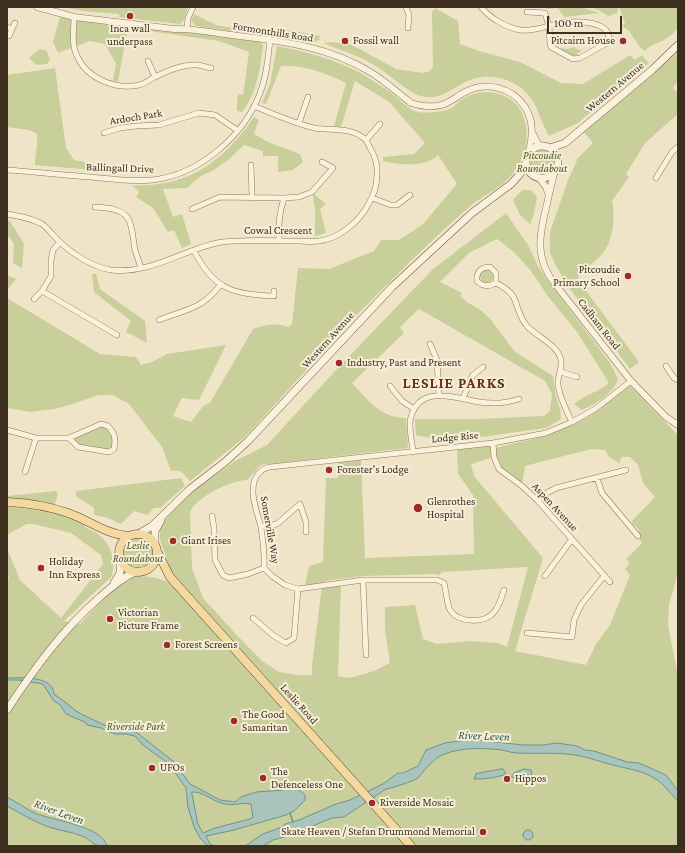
<!DOCTYPE html>
<style>
body{margin:0}
#map{position:relative;width:685px;height:853px;overflow:hidden;background:#f0e4c8;font-family:"Crimson Pro",serif}
canvas{display:block}
.frame{position:absolute;inset:0;border:8px solid #3d2e20;pointer-events:none}
.scale{position:absolute;left:547px;top:16px;width:75px;height:18px;box-sizing:border-box;border:2px solid #3d2e20;border-top:0;padding-left:5px;font-size:12px;line-height:14px;white-space:nowrap;color:#3d2e20;-webkit-text-stroke:3px #f7eed8;paint-order:stroke}
</style>
<div id="map">
<canvas width="685" height="853"></canvas>
<div class="frame"></div>
<div class="scale">100 m</div>
</div>
<script>
const g = document.querySelector('canvas').getContext('2d');
g.lineJoin = 'round';
function paint(path, color) {
  g.fillStyle = color;
  g.fill(path, 'evenodd');
}
function stroke(path, color, width, dash) {
  g.strokeStyle = color;
  g.lineWidth = width;
  g.lineCap = dash ? 'butt' : 'round';
  g.setLineDash(dash || []);
  g.stroke(path);
}
function label(font, color, halo, rows, align = 'center') {
  g.font = font + ' "Crimson Pro",serif';
  g.lineWidth = 4;
  g.setLineDash([]);
  g.textBaseline = 'middle';
  g.strokeStyle = halo;
  g.fillStyle = color;
  for (const [text, x, y, turn = 0] of rows) {
    g.save();
    g.translate(x, y);
    g.rotate((+turn || 0) * Math.PI / 180);
    g.textAlign = isNaN(turn) ? turn : align;
    if (halo) g.strokeText(text, 0, 0);
    g.fillText(text, 0, 0);
    g.restore();
  }
}
const green = new Path2D(`
 M64,7H188L184,20L180,24L119,17V14L81,11Z
 M546,7H584L586,9L600,13L564,17L558,8L546,9Z
 M587,7H618L617,13L608,16L596,9Z
 M619,7H678V28C675,31 672,35 668,37C660,44 651,43 645,51L639,46L629,31L622,26L625,23Z
 M435,8L458,21L460,44L479,51L520,62L561,83L583,84L630,55L635,60L642,55L649,63L629,81L607,94L608,97L578,123L549,136C546,130 543,125 541,119C538,113 536,105 532,100C517,77 485,70 462,84C450,90 440,99 425,97C408,94 391,75 376,66C360,56 341,50 323,43L332,42L352,45L396,69L423,73L430,71L433,66L432,12Z
 M194,14L216,25L234,28L296,31L320,36L319,40L315,42L293,35L271,33L238,32L196,26L191,20Z
 M60,17L128,28L141,26L260,41L263,46C260,69 257,93 242,112L237,111V102L238,94L243,95L249,52L219,41L128,28L118,81H113L116,64L105,44L90,41L58,53L53,42Z
 M277,46C306,52 336,59 362,74C372,80 381,86 390,92C398,98 405,106 414,111C422,114 442,112 450,109C455,106 459,101 464,98C477,91 495,90 508,98C527,108 530,136 524,154C522,160 518,166 515,170C505,187 483,195 468,208C419,251 374,298 327,345L322,343L318,349L317,353L319,356L245,437L190,481C182,473 184,470 171,471L162,447L129,404L113,395H98L76,403L55,409L30,412L7,408V298L100,354L136,357L141,365L152,362L167,354L226,345L199,400L182,398L173,416L191,422L203,406L210,403L253,329C264,325 277,322 289,327L292,324L298,268L329,269L374,251L381,240H399L422,225L457,184L438,155C425,168 400,165 383,161V157L414,154L425,143L389,102L355,81L341,127L334,126L346,83C328,74 302,64 281,66L266,104L262,103L270,84Z
 M574,47L577,48L575,49L582,50L575,56H571L558,48L567,49Z
 M39,49L46,50L50,59L47,64L36,65L29,58Z
 M678,51V81L673,88L678,93V114L645,143L626,174L629,177L612,201C615,215 614,237 605,250C599,260 588,266 579,273L578,280L639,362L630,369L570,289L556,266L550,253V232L568,180L578,158L593,143L583,131L624,98Z
 M55,68L66,148L74,160L132,170L104,171L35,165C35,154 38,144 37,134L29,130L7,127V75Z
 M254,117L259,120L254,134L268,142L300,154L303,162L293,170L278,172V156H263V151L244,145L228,160L214,170L201,176L187,188L163,189L173,217L182,214L191,244L182,248L174,230L168,232L153,208L136,197L139,192L132,185C188,188 224,161 254,117Z
 M530 162a12 12 0 1 1 24 0a12 12 0 1 1-24 0Z
 M522,190H531L537,197L534,214L530,224L520,215L513,200Z
 M312,192L326,204L320,209L326,233L315,236V208Z
 M506,213L528,245L538,266L548,281L589,335L610,363L618,379C614,393 594,405 582,410L574,404C585,394 597,393 609,383L577,332L547,295L531,271L514,252L497,239L469,253L440,282L462,293L460,296L467,302L482,311L491,320L515,352L553,376L556,397L560,409L561,419L546,428L459,440L449,437L431,438L416,435L415,419H478L544,416L550,411L552,394L545,381L419,309L400,327L404,333L352,383C368,400 381,418 406,418L408,448L261,465L247,480C231,480 196,497 190,512L192,568L203,598L233,631L262,661L279,672L297,675H312V664L322,586L341,583L338,676L350,678L374,671L390,663L385,630V607L415,605L423,639L437,644L471,641L498,643L507,647L528,567L442,572L440,575L434,574L364,576L330,580L322,583L305,585L309,566L323,562L326,478H338L339,459L361,457L365,558L474,554L473,495L458,474L457,447L493,443L494,448L545,436L573,424L588,417L629,385L678,435V573L669,604L668,625L678,676V846H7V580H9L7,570V548L20,580L61,618L103,564L101,555L71,533L33,524H27L7,535V507C35,508 59,514 86,524L84,527C88,529 94,531 98,534C111,544 117,562 111,577L64,621L80,624C92,611 122,577 140,576C152,576 163,580 174,584L304,720L171,571L160,540V529L164,521L190,493L235,461L267,445L335,371L432,270ZM591,449L605,450L609,457L619,463L622,457H630L638,465L643,483L655,497L631,522L639,530L638,536L642,543L626,559L630,563L625,569L630,575L610,625L596,644L586,665L515,651L543,558L474,476L471,464L494,457L499,469L522,486L525,466Z
 M7,220L10,221L24,244L22,268L13,263L14,244L7,234Z
 M480 276a7 7 0 1 1 14 0a7 7 0 1 1-14 0Z
 M92,274H96L100,289L145,321L147,343L126,332L131,321L94,292Z
 M7,275L16,279L7,290Z
 M101,424L115,433L114,449L109,452L78,447L69,438Z
 M181,478L185,486L160,508H154L147,515L134,511L121,524L108,518L94,515V508L76,496V491Z
 M56,491L58,494L54,506L7,499V496Z
 M123 552a15 15 0 1 1 30 0a15 15 0 1 1-30 0Z`);
const water = new Path2D(`
 M7,678C21,678 53,675 54,694L65,702L76,711L83,715L113,729L130,730L136,732L174,762L190,784L220,800L235,802L241,797L256,792L283,790L287,788H296L305,795V800L294,811L286,815L234,830L206,836L210,844L214,846H208L200,838L194,827L188,807L186,788L169,764L143,745L135,736L126,734H115L101,728L87,725L85,722L66,714L60,705L53,700L43,684L19,680H7ZM192,792C203,791 213,802 225,804C234,806 242,802 251,804L253,817L250,819L215,828L203,833L198,824Z
 M468,740L487,741L523,745H543L557,743L577,746L585,750L594,751L627,762L639,763L666,775L678,791V801C669,793 665,784 654,778C643,771 629,769 617,766C603,763 589,757 575,755C556,752 537,754 517,753C512,753 507,751 502,750C484,748 462,747 445,754C433,758 426,769 418,778C414,781 392,788 386,789L344,817L332,818L288,836L273,840L263,846H245L263,834L282,827L285,824L299,820L336,804L350,800L383,784L398,773H403L418,766L426,750L445,743Z
 M503,769L506,774C496,778 485,779 474,779L476,774Z
 M524,769L531,770L532,774L530,777L522,779L511,777L514,773Z
 M7,797C17,802 27,810 37,814C54,820 103,827 107,846C90,846 95,842 82,836C72,832 62,831 52,828C36,823 22,814 7,806Z
 M523 835a5 5 0 1 1 10 0a5 5 0 1 1-10 0Z`);
const stream = new Path2D(`
 M290,813L293,822`);
const minor = new Path2D(`
 M406,7L409,15L408,28
 M481,7C490,18 505,27 520,30C535,32 548,25 562,23C575,21 608,20 609,38L607,43L580,58L573,59L551,47L550,44L549,26L545,13L527,12
 M74,17C74,29 71,44 77,56C87,79 116,90 139,85C145,84 150,79 155,77C167,71 180,65 193,65C199,64 205,67 211,68
 M7,27L12,29L9,36
 M187,28L188,18L193,7
 M12,29L15,23
 M148,61L155,77
 M299,123L308,97
 M104,133L120,128L136,126L159,125L199,113L215,115L237,130
 M366,140L380,124
 M251,165L252,197
 M7,170C35,172 63,175 91,177C111,179 132,182 152,180C199,175 244,136 260,93C267,76 268,57 270,40
 M656,178L672,152L678,147
 M372,198L391,205H397L410,195
 M95,207C105,208 120,208 127,217C133,224 133,241 135,250C137,256 139,262 141,268
 M192,209L220,197L284,198L299,197L312,192L333,168L322,162
 M7,214C19,216 31,218 42,224C48,228 53,236 59,241C72,254 93,267 111,270C151,275 185,248 222,242C246,239 273,241 298,241C304,241 312,242 319,241C337,239 355,225 365,210C370,202 374,195 376,185C378,170 378,161 370,148C369,145 367,142 366,140C351,126 331,131 314,128C293,123 273,114 254,106
 M279,241C278,226 279,213 284,198
 M60,242L53,250L51,261V276L42,291L117,335
 M194,251C214,290 233,294 274,296V291
 M496,283V273L490,267C481,267 476,272 477,281C483,287 489,287 496,283C502,286 509,290 513,296C518,305 519,318 527,326C537,337 558,345 561,360C562,368 559,374 558,381C557,392 567,412 572,422
 M34,299L42,291
 M159,320C184,310 203,309 220,285
 M430,344L437,360L439,395
 M666,366L674,378L678,380
 M561,372L577,377
 M390,386L402,401L414,409
 M463,398L473,375L483,367
 M7,430L36,438H69L101,424L108,426C115,434 116,438 114,449L109,452L78,447L69,438
 M493,443L494,457L499,469L522,486L538,501L610,582
 M413,451C412,442 408,425 411,417C420,384 456,398 479,402C492,404 507,403 519,399
 M25,472L36,438
 M597,478L602,493L638,536
 M538,501L545,494L556,488L626,470
 M212,516L214,528L215,560L223,575L229,578L248,574L264,568
 M261,527L277,524L300,504L306,522V532
 M545,576L572,539
 M363,580L366,655
 M504,590C502,597 499,606 494,612C485,624 458,623 450,610C447,605 446,590 444,583L437,580H363L298,589L285,585L272,576L264,568C265,555 263,541 261,527C257,511 245,484 261,471C263,469 267,468 270,467L493,443L546,433L572,422L595,409L631,381
 M253,618L274,636L286,643L294,638L298,589
 M527,633L572,637L574,620L581,605L604,576`);
const tertiary = new Path2D(`
 M37,7L74,17L174,29C194,28 213,33 232,35C282,41 328,46 372,73C386,82 398,93 411,103C421,106 431,108 441,105C450,103 457,96 465,92C486,81 512,87 525,107C534,121 533,138 528,154
 M533,134L538,144L542,146
 M555,171C551,183 549,196 546,208C539,237 535,259 555,284L631,381L666,417L678,425
 M539,178L546,187L548,193`);
const secondary = new Path2D(`
 M526 162a16 16 0 1 1 32 0a16 16 0 1 1-32 0Z
 M550,148L565,143L652,70L678,45
 M140,533L152,526L190,489L225,462L248,441L392,287L472,213L511,184L520,174L526,163
 M155,543V531L161,520
 M114,583L120,573V559
 M7,710C34,669 63,629 100,597C111,587 122,578 135,572`);
const primary = new Path2D(`
 M7,502C27,503 48,506 68,513C89,520 105,534 128,536
 M119 553a19 19 0 1 1 38 0a19 19 0 1 1-38 0Z
 M158,553L170,577L411,846`);
const markers = [
 [130,16,4,"#9e2a2b"],
 [345,41,4,"#9e2a2b"],
 [623,41,4,"#9e2a2b"],
 [628,276,4,"#9e2a2b"],
 [339,363,4,"#9e2a2b"],
 [329,470,4,"#9e2a2b"],
 [418,508,5,"#9e2a2b"],
 [173,541,4,"#9e2a2b"],
 [41,568,4,"#9e2a2b"],
 [110,619,4,"#9e2a2b"],
 [167,645,4,"#9e2a2b"],
 [234,721,4,"#9e2a2b"],
 [152,768,4,"#9e2a2b"],
 [263,778,4,"#9e2a2b"],
 [507,779,4,"#9e2a2b"],
 [372,803,4,"#9e2a2b"],
 [483,832,4,"#9e2a2b"]
];
const poiNames = [
 ["Inca wall",130,29,"center"],
 ["underpass",130,42,"center"],
 ["Fossil wall",353,41],
 ["Pitcairn House",615,41,"right"],
 ["Pitcoudie",620,270,"right"],
 ["Primary School",620,283,"right"],
 ["Industry, Past and Present",347,363],
 ["Forester's Lodge",337,470],
 ["Glenrothes",427,502],
 ["Hospital",427,515],
 ["Giant Irises",181,541],
 ["Holiday",49,562],
 ["Inn Express",49,575],
 ["Victorian",118,613],
 ["Picture Frame",118,626],
 ["Forest Screens",175,645],
 ["The Good",242,715],
 ["Samaritan",242,728],
 ["UFOs",160,768],
 ["The",271,772],
 ["Defenceless One",271,785],
 ["Hippos",515,779],
 ["Riverside Mosaic",380,803],
 ["Skate Heaven / Stefan Drummond Memorial",475,832,"right"]
];
const streetNames = [
 ["Formonthills Road",273,32,9],
 ["Western Avenue",615,87,-40],
 ["Ardoch Park",136,117,-9],
 ["Ballingall Drive",120,168,2],
 ["Cowal Crescent",278,231],
 ["Cadham Road",599,324,52],
 ["Western Avenue",328,340,-48],
 ["Lodge Rise",455,437,-5],
 ["Aspen Avenue",555,507,47],
 ["Somerville Way",270,530,80],
 ["Leslie Road",299,704,48]
];
const parkNames = [
 ["Pitcoudie",542,156],
 ["Roundabout",542,169],
 ["Leslie",138,546],
 ["Roundabout",138,559],
 ["Riverside Park",136,727]
];
const waterNames = [
 ["River Leven",484,736,2],
 ["River Leven",59,812,20]
];
const districtNames = [
 ["LESLIE PARKS",454,383]
];
paint(green, '#c9cf9b');
paint(water, '#a9c4bc');
stroke(water, '#6f938a', 1);
stroke(stream, '#6f938a', 1.5);
stroke(minor, '#8d765c', 6);
stroke(tertiary, '#8d765c', 7);
stroke(secondary, '#6f573f', 8);
stroke(primary, '#5b4430', 9);
stroke(minor, '#faf1dc', 5);
stroke(tertiary, '#faf1dc', 6);
stroke(secondary, '#faf1dc', 7);
stroke(primary, '#f3d9a0', 8);
for (const [x, y, r, color] of markers) {
  const dot = new Path2D();
  dot.arc(x, y, r, 0, 2 * Math.PI);
  g.fillStyle = color;
  g.fill(dot);
  stroke(dot, '#f7eed8', 1.5);
}
label('11px', '#3d2e20', '#f7eed8', poiNames, 'left');
label('11px', '#3d2e20', '#f7eed8', streetNames);
label('italic 11px', '#4d5a26', '#f7eed8', parkNames);
label('italic 12px', '#2f5d5a', '#f7eed8', waterNames);
g.letterSpacing = '1px';
label('bold 15px', '#6b2e1e', '#f7eed8', districtNames);
g.letterSpacing = '0px';
</script>
